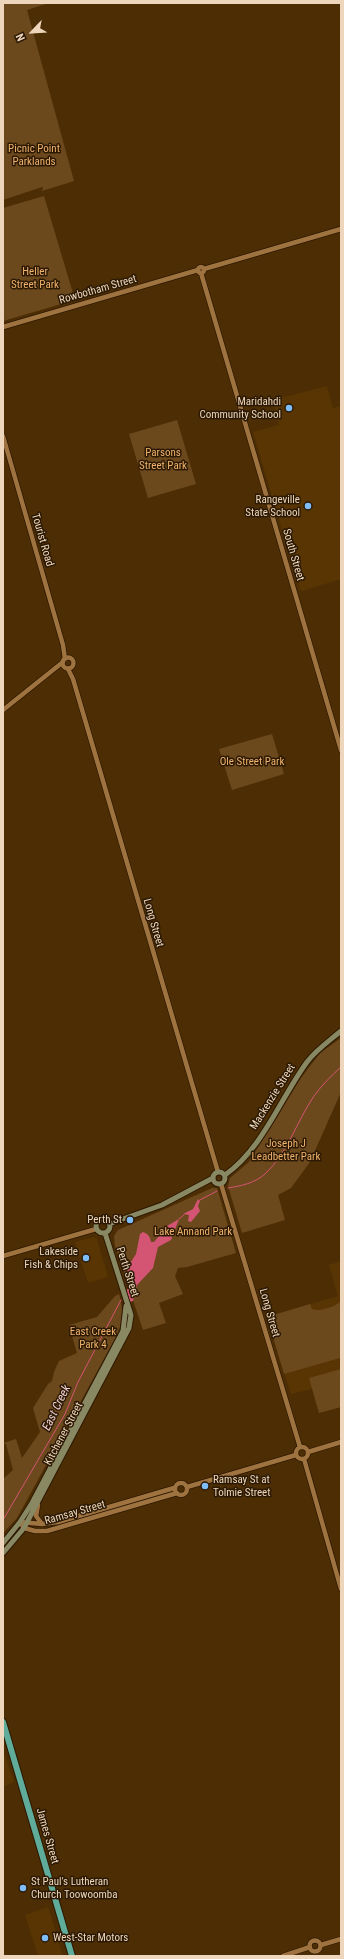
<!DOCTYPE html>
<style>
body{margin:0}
#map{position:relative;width:344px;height:1959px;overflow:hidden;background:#4d2e04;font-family:"Roboto Condensed",sans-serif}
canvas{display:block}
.frame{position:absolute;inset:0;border:4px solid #eed6bc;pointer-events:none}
.north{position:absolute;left:12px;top:12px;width:40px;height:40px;-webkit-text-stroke:3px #2b1904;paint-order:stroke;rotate:245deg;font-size:11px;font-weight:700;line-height:16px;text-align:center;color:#eed6bc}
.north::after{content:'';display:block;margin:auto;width:14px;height:18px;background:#eed6bc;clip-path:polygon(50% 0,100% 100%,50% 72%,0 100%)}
</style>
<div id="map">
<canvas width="344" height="1959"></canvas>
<div class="frame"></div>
<div class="north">N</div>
</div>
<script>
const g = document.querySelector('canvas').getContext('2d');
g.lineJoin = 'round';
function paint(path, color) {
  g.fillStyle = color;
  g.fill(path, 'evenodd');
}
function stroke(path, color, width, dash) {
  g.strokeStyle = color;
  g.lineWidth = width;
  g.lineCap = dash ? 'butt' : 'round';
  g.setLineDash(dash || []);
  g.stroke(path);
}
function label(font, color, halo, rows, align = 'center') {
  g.font = font + ' "Roboto Condensed",sans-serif';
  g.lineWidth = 3;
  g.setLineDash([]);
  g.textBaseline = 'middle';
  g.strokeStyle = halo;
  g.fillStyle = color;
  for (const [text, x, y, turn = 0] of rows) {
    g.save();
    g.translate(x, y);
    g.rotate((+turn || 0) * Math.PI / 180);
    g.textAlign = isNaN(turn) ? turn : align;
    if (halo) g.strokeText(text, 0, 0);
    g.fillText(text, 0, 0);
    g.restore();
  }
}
const built = new Path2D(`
 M327,386L333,408L341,406V579L302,591L300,590L253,432L279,425L273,400Z
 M94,1237L97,1239L108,1277L88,1283L75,1242Z
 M341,1261V1407L319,1413L312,1389L291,1394L267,1317L338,1296L329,1265Z
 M3,1750L14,1782L3,1787Z
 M48,1907L52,1919L63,1956H38L25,1915Z`);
const green = new Path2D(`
 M3,3H49L27,10L74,181L42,191L43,188L42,187L3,200Z
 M44,196L75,300L3,321V208Z
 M177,420L196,484L148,498L129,434Z
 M272,734L284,774L232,790L219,749Z
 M341,1038V1092L310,1162L291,1188L278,1195L285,1220L242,1233L228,1186L230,1178L249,1162L301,1078L320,1053Z
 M212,1188H217L236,1253L187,1267L178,1268L175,1276L183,1294L159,1303L166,1323L143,1330L115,1246L114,1236L118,1230Z
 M119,1294C124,1311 123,1322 116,1337L17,1518L3,1533V1479L13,1470L6,1444L3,1443L16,1439L22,1458L40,1432L33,1408L48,1384L52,1381L54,1372L59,1361L77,1353L69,1325L97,1317L115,1296Z
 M341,1301V1360L340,1358L284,1374L267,1317L310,1304L312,1309C320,1312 335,1307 341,1301Z
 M341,1369V1407L319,1413L309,1378Z`);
const water = new Path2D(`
 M198,1199L200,1201L198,1206L200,1211L191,1222L188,1221L189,1215L183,1214L193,1209Z
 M179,1219L171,1240L158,1247L153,1268L137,1285L133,1301L130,1302L126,1291L130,1286L127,1268L136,1254L140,1234L143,1232C148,1234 150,1236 151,1242H154L167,1226Z`);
const stream = new Path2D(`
 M228,1188C241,1186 255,1183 265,1174C287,1154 297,1121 314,1096C322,1085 331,1076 341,1067
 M200,1200L217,1191
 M179,1219L184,1215
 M3,1520L65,1414L78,1382L121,1300`);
const tertiary = new Path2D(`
 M198 270a3 3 0 1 1 6 0a3 3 0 1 1-6 0Z
 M204,269L341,229
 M201,273L341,750
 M3,327L198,270
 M3,436L63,645L65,659
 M62.5 663a5.5 5.5 0 1 1 11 0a5.5 5.5 0 1 1-11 0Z
 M68,669L73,679L218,1172
 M3,710L63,662
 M221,1184L300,1447
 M3,1256L96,1229
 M296 1453a6 6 0 1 1 12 0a6 6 0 1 1-12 0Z
 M308,1452L341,1442
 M304,1459L341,1589
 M175 1489a6 6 0 1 1 12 0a6 6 0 1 1-12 0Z
 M187,1487L296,1455
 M174,1488L58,1522L42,1524L20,1522L24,1528L35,1531H47L177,1493
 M38,1505L36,1516L42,1524
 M309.5 1946a5.5 5.5 0 1 1 11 0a5.5 5.5 0 1 1-11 0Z
 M321,1945L341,1939
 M283,1956L310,1947`);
const secondary = new Path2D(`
 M213 1178a6 6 0 1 1 12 0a6 6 0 1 1-12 0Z
 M225,1175C263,1148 280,1099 307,1062C316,1050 329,1041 341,1031
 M96 1226a7 7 0 1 1 14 0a7 7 0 1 1-14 0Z
 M109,1224L162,1205L213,1178
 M3,1543L20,1522L32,1503L123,1331L126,1306
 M3,1553L24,1528L129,1328L131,1315L105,1233`);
const trunk = new Path2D(`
 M3,1722L72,1956`);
const markers = [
 [289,408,4,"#7fbdf9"],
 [308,506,4,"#7fbdf9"],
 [130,1220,4,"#7fbdf9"],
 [86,1258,4,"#7fbdf9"],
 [205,1486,4,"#7fbdf9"],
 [23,1888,4,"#7fbdf9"],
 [45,1938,4,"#7fbdf9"]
];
const parkNames = [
 ["Picnic Point",34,149],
 ["Parklands",34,162],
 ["Heller",35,272],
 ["Street Park",35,285],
 ["Parsons",163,453],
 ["Street Park",163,466],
 ["Ole Street Park",252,762],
 ["Joseph J",286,1144],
 ["Leadbetter Park",286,1157],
 ["Lake Annand Park",193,1232],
 ["East Creek",93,1332],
 ["Park 4",93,1345]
];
const streetNames = [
 ["Rowbotham Street",98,290,-16],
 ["Tourist Road",42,540,74],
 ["South Street",293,555,74],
 ["Long Street",153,923,74],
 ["Mackenzie Street",273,1097,-58],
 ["Perth Street",127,1272,72],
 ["Long Street",269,1313,74],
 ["Kitchener Street",64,1434,-62],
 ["Ramsay Street",75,1513,-16],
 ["James Street",47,1836,74]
];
const poiNames = [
 ["Maridahdi",281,402],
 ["Community School",281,415],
 ["Rangeville",300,500],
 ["State School",300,513],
 ["Perth St",122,1220],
 ["Lakeside",78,1252],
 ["Fish & Chips",78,1265],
 ["Ramsay St at",213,1480,"left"],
 ["Tolmie Street",213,1493,"left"],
 ["St Paul's Lutheran",31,1882,"left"],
 ["Church Toowoomba",31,1895,"left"],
 ["West-Star Motors",53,1938,"left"]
];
const waterNames = [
 ["East Creek",57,1408,-64]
];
paint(built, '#593503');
paint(green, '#6c481d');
paint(water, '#d35573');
stroke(stream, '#d35573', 1);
stroke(tertiary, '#2d1800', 6);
stroke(secondary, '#2d1800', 7);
stroke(trunk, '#2d1800', 8);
stroke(tertiary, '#9f7340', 4.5);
stroke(secondary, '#888862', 5);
stroke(trunk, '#60ac9b', 6);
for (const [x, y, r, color] of markers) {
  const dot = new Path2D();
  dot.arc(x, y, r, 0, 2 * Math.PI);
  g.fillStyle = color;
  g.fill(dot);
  stroke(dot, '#2b1904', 1.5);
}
label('11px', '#f0b26c', '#2b1904', parkNames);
label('11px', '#eed6bc', '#2b1904', streetNames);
label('11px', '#eed6bc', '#2b1904', poiNames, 'right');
label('italic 12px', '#f2d0d5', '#2b1904', waterNames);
</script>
